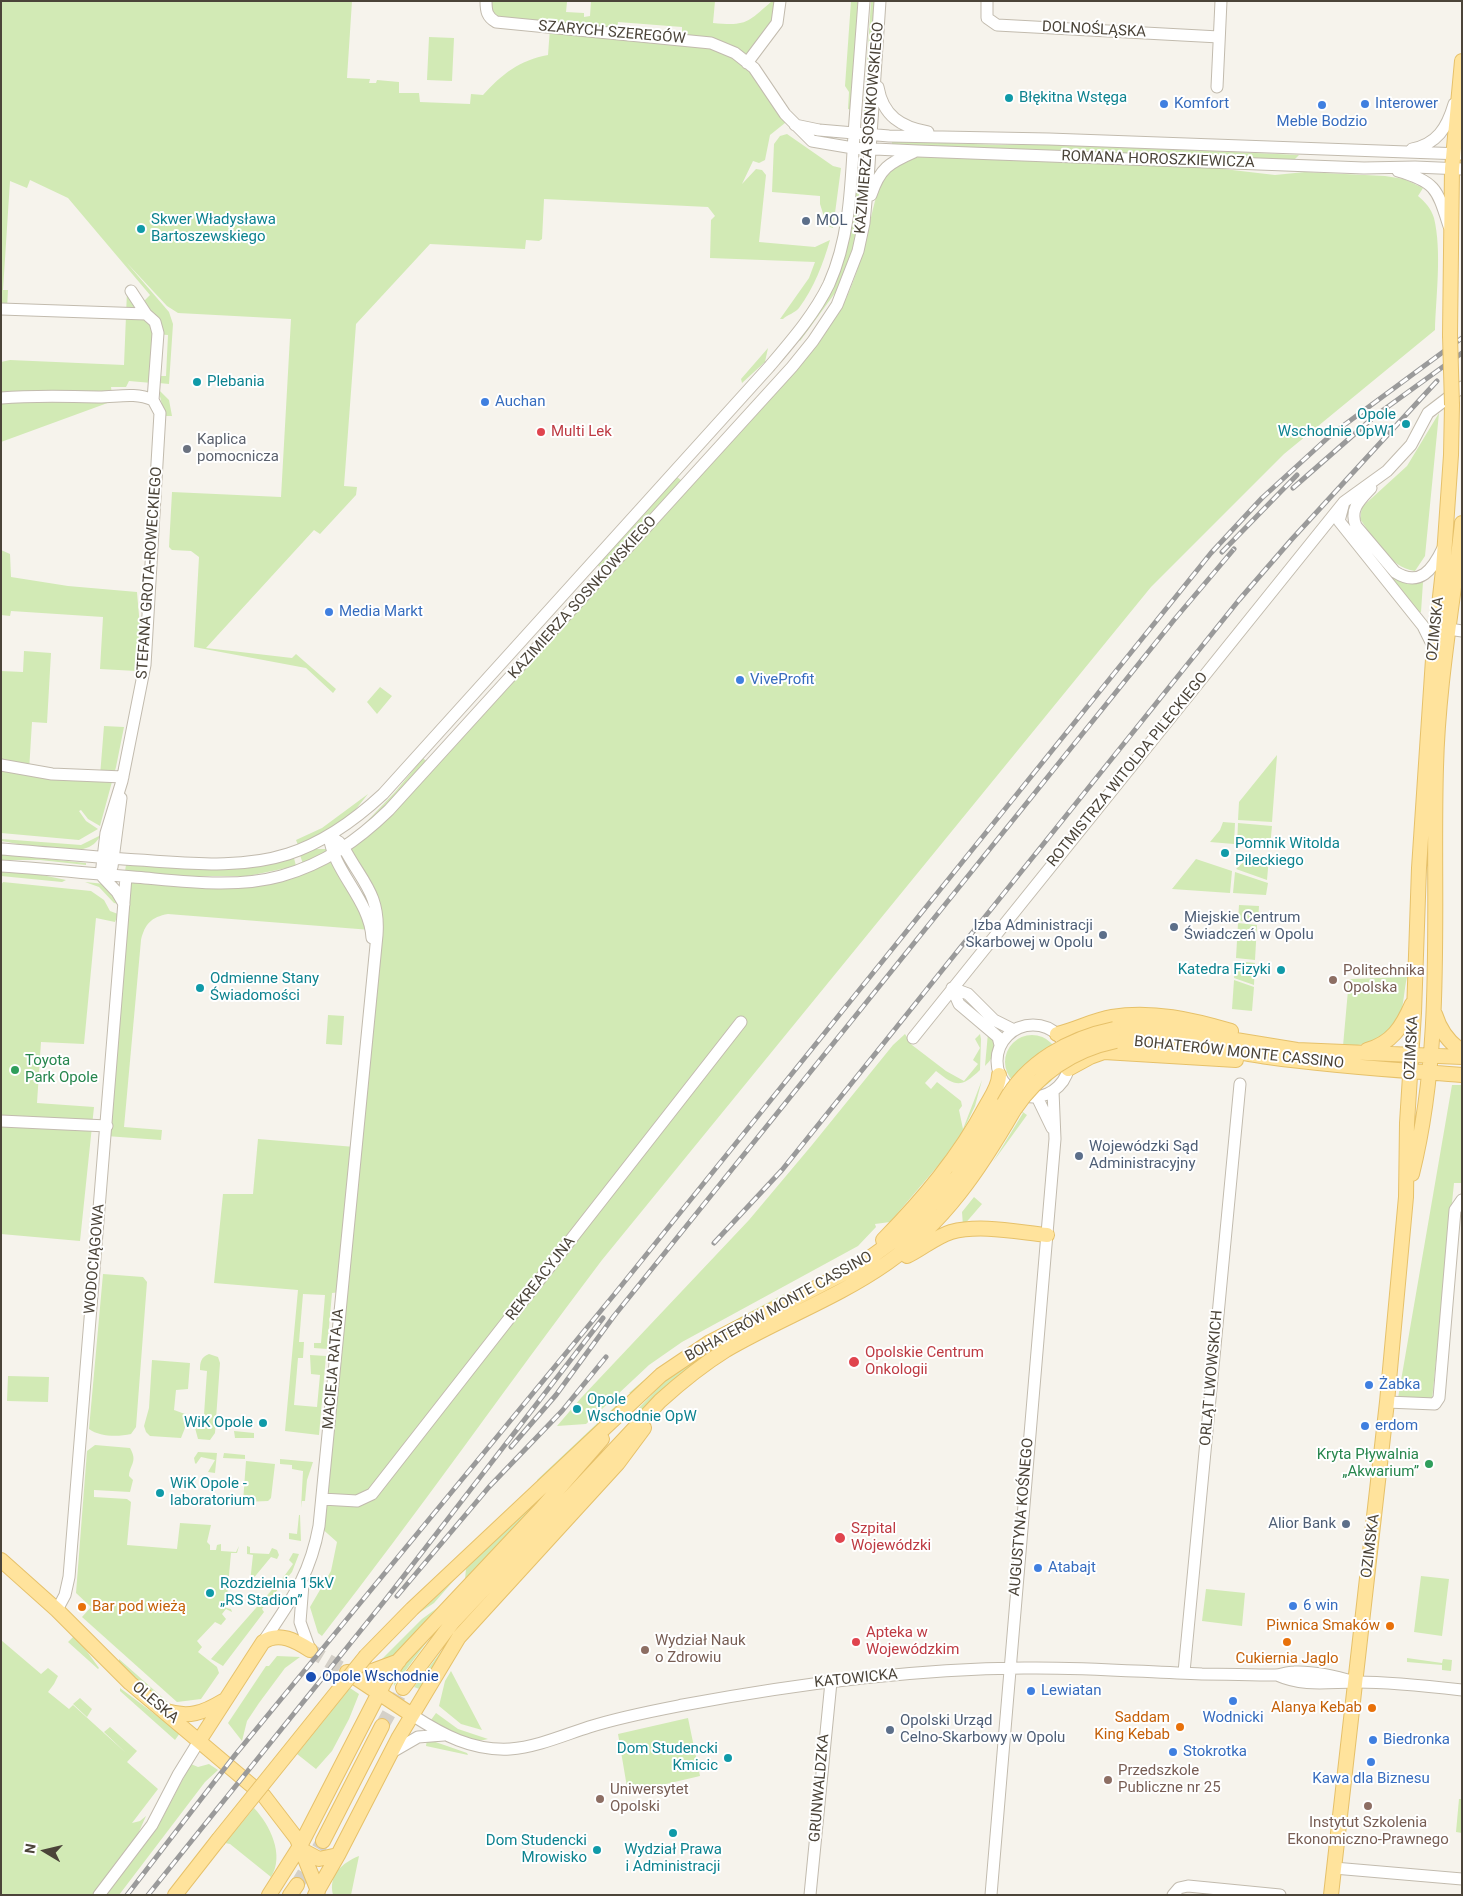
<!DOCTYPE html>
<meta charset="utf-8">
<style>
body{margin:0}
#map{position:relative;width:1463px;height:1896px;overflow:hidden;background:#f6f3ec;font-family:Roboto,sans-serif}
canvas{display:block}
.frame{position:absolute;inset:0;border:2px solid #4b4439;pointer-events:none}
.north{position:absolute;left:20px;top:1826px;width:50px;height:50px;-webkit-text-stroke:4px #fff;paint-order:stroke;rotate:279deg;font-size:14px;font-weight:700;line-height:20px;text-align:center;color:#4b4439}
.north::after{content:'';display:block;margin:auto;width:18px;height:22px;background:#4b4439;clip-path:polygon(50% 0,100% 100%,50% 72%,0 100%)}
</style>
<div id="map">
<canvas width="1463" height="1896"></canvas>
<div class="frame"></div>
<div class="north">N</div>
</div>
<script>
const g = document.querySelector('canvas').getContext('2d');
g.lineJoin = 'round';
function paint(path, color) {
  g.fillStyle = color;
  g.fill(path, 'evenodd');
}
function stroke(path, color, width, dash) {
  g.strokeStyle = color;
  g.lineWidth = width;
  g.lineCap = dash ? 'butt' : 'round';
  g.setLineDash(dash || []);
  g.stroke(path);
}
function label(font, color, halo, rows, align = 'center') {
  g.font = font + ' Roboto,sans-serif';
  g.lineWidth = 4;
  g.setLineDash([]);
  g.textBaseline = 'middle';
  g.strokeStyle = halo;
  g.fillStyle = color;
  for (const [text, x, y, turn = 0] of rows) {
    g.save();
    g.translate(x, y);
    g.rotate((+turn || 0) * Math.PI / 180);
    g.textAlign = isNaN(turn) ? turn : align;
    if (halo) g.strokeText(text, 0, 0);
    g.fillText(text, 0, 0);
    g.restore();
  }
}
const green = new Path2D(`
 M1,1H352L347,78L370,79L369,83H376L377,80L399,82V93H419L420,102L470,104L471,94L483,95C502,74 520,60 548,55L550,28L496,22L486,1H570L567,2L566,12L584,13V17L590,16L591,1H715L713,23C747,26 747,23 772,1H780V13L747,63L790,119L770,135L765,160L759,163L753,161L742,184L756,169L762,170L766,175L759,242L815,247L830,240C823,264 814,288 799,308C795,313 787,315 783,319H780L809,278L815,262L710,258L711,220L715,216L708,207L544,199L542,239L539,241L526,240L525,249L430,244L356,324L344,486L357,487L356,495L320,534L314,530L206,648L292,658L296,654L336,689L333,693L306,668L194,647L199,557L191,551L172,550L169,547L172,492L281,497L291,319L178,313L167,306L126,262L169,312L173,324L169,384L159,383V376H166L168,335L153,334L152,383L129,381L126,387H111L113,401L1,442V362L10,360L124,365L127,291L140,305L150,295L68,198L30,180L27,188L10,181L3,290H8L7,309H1ZM618,22L682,27V38L617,33Z
 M851,1H858L851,110L848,109L849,92L845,86Z
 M871,1H875L868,112L864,111Z
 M429,37L454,38L452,81L427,80Z
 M787,134L833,166L841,168L833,228L827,226L820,204V196L772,192L774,144L780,136Z
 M892,141L1000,145L1061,144L1299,155L1293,161L892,144Z
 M928,155L1215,168L1275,175L1305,172L1385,176L1404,179L1423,188L1418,196C1425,202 1431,208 1434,218C1442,251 1436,296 1435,330L1284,454L1151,587L602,1260C508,1384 418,1513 322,1636L318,1633L310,1607L331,1571L337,1542L319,1526L341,1292L332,1293L327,1349L314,1348V1343H321L325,1295L303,1294L299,1342H304L303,1358H298L294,1405L317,1407L320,1375L311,1374L310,1355L326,1356L319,1435L285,1431L298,1290L214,1283L223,1194H253L258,1139L355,1147L377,909L344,848L360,838L842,307C854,283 861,260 867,235C878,193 877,161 928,155Z
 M859,164H862L854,246L838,289L800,341L798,339L841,267L851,232Z
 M768,348L765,362L742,383L741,379Z
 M158,389L169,400L172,416H165Z
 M1439,413L1425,556L1415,571C1389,567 1374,539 1360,519L1362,507L1407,466Z
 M677,477L682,481L601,569L597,564Z
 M1,550L10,554L11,577L68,586L137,592L140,627L136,671L100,669L103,617L11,611L10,616L1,615Z
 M1384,569L1405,583L1423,582L1421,612L1418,613Z
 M24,651L51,653L47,723L32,722L29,771L100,776L104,726L124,727L116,767L100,826L88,819L81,810L79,811L86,821L98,829L79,840L1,833V671L23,672Z
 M380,687L392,696L377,714L367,702Z
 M1277,755L1272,822L1238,820L1239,802Z
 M423,758L427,762L398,795L352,837L396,791Z
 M368,794L352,814L329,830L298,845L296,840L322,828Z
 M1223,822L1235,823L1234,844L1210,842L1220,830Z
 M1238,823L1272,826L1270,847L1237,844Z
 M101,835C97,842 92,847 83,849C67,854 19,844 1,841V839L81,845Z
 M316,849H330L303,864L300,855Z
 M1,854L86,863V865L40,860H1Z
 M334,855L371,930L168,914C151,917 145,924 141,940L124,1127L162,1130L161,1140L106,1136L126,877L256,881Z
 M1250,856L1269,857L1267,880L1236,869Z
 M294,858L296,866L248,876H186L125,871L126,865C182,868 239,875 294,858Z
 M1196,859L1232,871L1230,893L1172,889Z
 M1,871L42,875L66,880L62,882L1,876Z
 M1235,872L1268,883L1266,895L1233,893Z
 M3,882L91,891L104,900L110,911L118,914L115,922L96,918L84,1044L41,1042L37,1103L94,1107L80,1241L1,1234V885Z
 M85,882L105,884L119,904L114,903L99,887Z
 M1239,905L1259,906L1258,922L1238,921Z
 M1238,923L1257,925L1255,960L1236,958Z
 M1236,961L1255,963L1254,985L1234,978Z
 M1407,977C1404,990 1404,1004 1400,1016C1392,1040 1365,1046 1343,1046L1349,979Z
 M1234,980L1254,987L1252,1011L1232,1009Z
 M328,1015L344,1016L342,1045L326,1044Z
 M988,1033C998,1044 996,1056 985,1066Z
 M905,1034L912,1045L946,1071L964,1081L978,1064L973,1060L980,1048L975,1039L980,1034L981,1039L980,1070C961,1088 956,1087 936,1071L925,1083L931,1089L937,1082L961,1101L962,1106L959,1110L963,1129L982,1080L975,1106L963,1131L942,1161L890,1222L875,1224L876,1227L858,1246L682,1342L649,1365L586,1424L557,1426L581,1398L749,1220L812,1145L893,1045Z
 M1005 1062a27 27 0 1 1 54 0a27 27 0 1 1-54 0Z
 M1452,1085H1462V1183H1454L1432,1400L1398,1398Z
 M1000,1096L1027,1115L993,1162L1023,1113L999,1098Z
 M964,1181L917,1232L880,1261L808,1303L638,1416L634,1413L670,1376L708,1349L824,1290Z
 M974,1197L982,1204L963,1226L962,1212Z
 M103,1274L143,1277L147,1282L136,1427L131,1434C118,1437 100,1437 89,1429Z
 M788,1292L634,1393H629C680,1348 729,1323 788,1292Z
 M209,1354L218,1357L220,1363L215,1433L210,1440L198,1439L195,1428L203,1429L207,1371L200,1370C200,1362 201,1357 209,1354Z
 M152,1360L190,1363L188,1389L176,1390L174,1410L185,1414L187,1423L181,1438L150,1436L146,1432L144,1426L149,1408Z
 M8,1376L49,1377L48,1402L7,1401Z
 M624,1398V1401L539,1482L537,1480Z
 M234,1431L254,1433V1438H235Z
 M95,1445L130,1448C138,1462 130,1464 129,1476L133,1480L130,1492L94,1490V1497L127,1499L131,1502L127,1545L177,1549L180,1523L211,1525L207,1542L210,1545V1550H216L217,1545L221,1544V1551L236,1552L239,1546L237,1553H231L226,1608L231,1609L232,1612L226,1609L222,1614L226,1619L221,1625L215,1622L197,1641L202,1647L198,1652L217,1667L219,1673L201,1699L177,1702L82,1617L91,1607L76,1593L87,1451Z
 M198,1452L217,1453L215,1473L208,1472L215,1460L201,1457L196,1464L195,1463L194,1458Z
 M224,1453L245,1455V1459L223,1458Z
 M280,1459L313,1462L307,1480L305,1501H302L301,1508L303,1471L292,1469V1465L280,1464Z
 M246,1461L275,1464L271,1498L268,1501L243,1502Z
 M566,1471L465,1579L466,1569Z
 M299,1515H300L301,1541L289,1539V1533L297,1534Z
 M247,1546L250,1547V1553L269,1554L272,1548L277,1550L279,1555L277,1559L271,1557L252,1580L255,1586L249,1589L243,1583L250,1582L253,1555L247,1554Z
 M293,1553L299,1554L292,1572L262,1609L264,1612L223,1666L211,1659L285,1575L293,1564L289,1560Z
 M1421,1576L1449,1579L1442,1636L1414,1632Z
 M456,1578L434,1603L419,1613Z
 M1206,1589L1245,1593L1242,1626L1202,1621Z
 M437,1608L394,1657L379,1662L422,1619Z
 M435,1631L394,1686C391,1665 422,1644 435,1631Z
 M456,1632L422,1690L414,1687Z
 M75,1635L99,1668L98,1669L68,1642Z
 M1,1640L41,1674L48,1668L58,1676L54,1684L43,1676L54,1684L48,1692L69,1709L73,1705L126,1753L104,1732L110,1727L137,1751L127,1762L158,1789L132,1823L140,1821L146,1816L137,1836L93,1895H1Z
 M277,1656L300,1657L285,1668L259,1703L247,1721L242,1741L228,1723L266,1666H269Z
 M1407,1658L1442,1663L1443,1659L1452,1660L1451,1671L1442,1670V1665L1407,1662Z
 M119,1659L172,1706L171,1708L163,1703L119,1666Z
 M451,1671L482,1730L461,1724L439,1706L445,1681Z
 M120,1688L180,1733L175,1740L120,1691Z
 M350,1688L359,1694L349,1719L332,1751L316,1769L297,1754Z
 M80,1698L92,1709L87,1717L73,1704Z
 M436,1713L458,1729L488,1739C470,1745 446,1730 431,1720Z
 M688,1718L700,1776L628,1793L618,1734Z
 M427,1739L467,1753L468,1755L426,1746Z
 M191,1764L198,1767L209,1764L218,1770L205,1782L119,1895H105L156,1830Z
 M1459,1799H1462V1833L1456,1832Z
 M254,1808C270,1825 285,1855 271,1877L230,1844L225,1843Z
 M359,1856L351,1895H333C328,1875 342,1863 359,1856Z`);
const majorTunnel = new Path2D(`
 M310,1650L347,1672
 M382,1726L403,1688
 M297,1885L323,1841`);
const minor = new Path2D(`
 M486,1C486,11 487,17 496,22L711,43L735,53L754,68L785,114L812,141L853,148L918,151L1364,168L1415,167L1462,169
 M987,1V18L997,25L1219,37
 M747,63L777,23L780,1
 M878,87C883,116 901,127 928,132
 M1217,87L1221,1
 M795,125L819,130L889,136L1049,139L1462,154
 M1412,149C1437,144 1447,128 1454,104
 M1398,171C1436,182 1437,189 1449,226
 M871,195C880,168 889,163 914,152
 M131,291L146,314
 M1,309L146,314L155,322L158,333L153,400
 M1,398C34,395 66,396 99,397C117,397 135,392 153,400L160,413L145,665L122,781L106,833L101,875
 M1371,488C1360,500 1349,509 1356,526L1395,572C1420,588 1433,569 1443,548
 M1449,629L1462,631
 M1434,648L1423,626L1339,521L1344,502L1387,471L1411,445L1428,413L1462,387
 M1,765L52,774L123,777
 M329,836C334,873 370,900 372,938
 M1,849C52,853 102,858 153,861C198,864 244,868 288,854C325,842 355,820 383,794L769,367C791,341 814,315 829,284C850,237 851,185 854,134C857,90 861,46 864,1
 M1,866C49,869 97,874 145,878C188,882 238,888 281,876C324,864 357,841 389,810L792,367L813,341L837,305L858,251L864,223L868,180L880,1
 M112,867L121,798
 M101,875L117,892L124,904
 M952,988L959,1004L998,1037L1000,1045
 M952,988L968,994L994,1020L1014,1030
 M997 1061a36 36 0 1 1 72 0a36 36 0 1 1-72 0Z
 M913,1038L1344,502
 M1037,1097L1052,1128
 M1,1121L107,1126
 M1387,1402L1435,1404L1439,1398L1455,1210L1462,1200
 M322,1499L357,1501L372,1494L741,1022
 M303,1584L300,1622L310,1650
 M57,1610L65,1595L69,1577L126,877
 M263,1642C291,1600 310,1576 319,1526L377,935C380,894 362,882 344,848L339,842L329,836
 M1184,1672L1240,1084
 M1277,1675C1304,1687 1328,1682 1357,1682C1392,1682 1427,1686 1462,1690
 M412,1715C443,1735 472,1751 510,1749C537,1747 564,1735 589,1727C620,1717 652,1711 683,1705C795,1684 910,1669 1024,1668C1083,1667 1143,1672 1202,1674C1226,1674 1251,1675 1275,1675C1281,1675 1287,1672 1294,1672C1315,1671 1335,1676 1355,1682
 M392,1752L418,1737L444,1735
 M1334,1868L1462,1879
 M99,1895L152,1825L178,1775L199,1741
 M810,1895L831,1682
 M991,1895L1055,1139L1053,1091
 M1173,1895L1179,1888L1188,1886L1280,1895`);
const major = new Path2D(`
 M1450,335L1452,169L1462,61
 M1435,1014C1440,1030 1448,1042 1462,1051
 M1114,1029L1156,1027L1297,1050L1462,1057
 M1057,1034C1076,1030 1093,1020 1112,1017C1152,1010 1193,1020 1231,1031
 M1116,1041C1166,1034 1218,1050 1268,1057C1332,1066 1397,1070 1462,1075
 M1367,1050C1392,1043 1402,1027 1412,1004
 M1068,1069L1090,1057L1104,1052L1236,1060
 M1412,1174C1445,1042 1432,902 1436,767C1438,685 1453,604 1462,523
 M883,1240C923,1199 959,1157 986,1106C991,1097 999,1086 999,1075
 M907,1256C922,1249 935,1237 951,1232C980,1224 1017,1232 1047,1235
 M1,1560L57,1610L130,1683L264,1796L297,1839L318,1891
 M366,1656L412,1609L661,1375L710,1342L860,1265L908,1230L957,1177L1004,1103
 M347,1672L412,1715
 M347,1672L372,1671L399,1661
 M403,1688L452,1623L660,1401C681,1382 702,1365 726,1350C779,1319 837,1298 887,1263C944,1223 980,1169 1014,1110
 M166,1711C189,1718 203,1713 223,1701
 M199,1741L263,1642C279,1631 296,1641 310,1650
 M323,1841L382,1726
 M302,1850L319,1859L338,1855
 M175,1895L218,1840
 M269,1895L300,1846L385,1681L399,1660L541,1509L602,1439
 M290,1895L297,1885
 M315,1895L338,1855L399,1737L459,1637L618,1463L644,1428
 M1331,1895L1387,1402L1406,1197L1407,1123L1414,1013L1419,868L1433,659L1443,570L1451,455L1452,405`);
const rail = new Path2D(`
 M1293,488L1375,416L1462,353
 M1222,552L1297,475
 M714,1243L782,1170L1239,600L1292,539L1437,381
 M511,1447L556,1395L614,1316L1174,620L1234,549
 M397,1596L489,1487L562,1411L606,1357
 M127,1895L235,1755L613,1296L1211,553L1262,498L1332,434L1462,338
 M148,1895L386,1599L603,1318`);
const majorBridge = new Path2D(`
 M1450,335L1452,405
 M1004,1103C1026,1062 1070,1038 1114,1029
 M1014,1110C1039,1073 1073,1050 1116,1041
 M218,1840L366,1656`);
const markers = [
 [1009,98,5,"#0f9aa8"],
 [1164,104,5,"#3f7fe0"],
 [1365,104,5,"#3f7fe0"],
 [1322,105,5,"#3f7fe0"],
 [806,221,5,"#5c6f8a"],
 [141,229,5,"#0f9aa8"],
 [197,382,5,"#0f9aa8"],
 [485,402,5,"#3f7fe0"],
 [1406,424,5,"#0f9aa8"],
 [541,432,5,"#e0444e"],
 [187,449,5,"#6b7280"],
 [329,612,5,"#3f7fe0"],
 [740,680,5,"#3f7fe0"],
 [1225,853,5,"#0f9aa8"],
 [1174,927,5,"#5c6f8a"],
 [1103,935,5,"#5c6f8a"],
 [1281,970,5,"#0f9aa8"],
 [1333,980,5,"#8d6e63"],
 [200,988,5,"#0f9aa8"],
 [15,1070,5,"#2e9e5b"],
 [1079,1156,5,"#5c6f8a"],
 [854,1362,6,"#e0444e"],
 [1369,1385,5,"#3f7fe0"],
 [577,1409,5,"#0f9aa8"],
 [263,1423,5,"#0f9aa8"],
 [1365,1426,5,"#3f7fe0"],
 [1429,1464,5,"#2e9e5b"],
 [160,1493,5,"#0f9aa8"],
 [1346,1524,5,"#5c6f8a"],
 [840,1538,6,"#e0444e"],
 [1038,1568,5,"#3f7fe0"],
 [210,1593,5,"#0f9aa8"],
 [1293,1606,5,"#3f7fe0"],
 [82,1607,5,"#e8710a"],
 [1390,1626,5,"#e8710a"],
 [856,1642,5,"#e0444e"],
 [1287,1642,5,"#e8710a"],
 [645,1650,5,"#8d6e63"],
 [311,1677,6,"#1a4fb4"],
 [1031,1691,5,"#3f7fe0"],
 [1233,1701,5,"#3f7fe0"],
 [1372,1708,5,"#e8710a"],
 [1180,1727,5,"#e8710a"],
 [890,1730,5,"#5c6f8a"],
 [1373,1740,5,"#3f7fe0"],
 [1173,1752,5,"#3f7fe0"],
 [728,1758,5,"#0f9aa8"],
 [1371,1762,5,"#3f7fe0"],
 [1108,1780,5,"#8d6e63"],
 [600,1799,5,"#8d6e63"],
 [1368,1806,5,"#8d6e63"],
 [673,1833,5,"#0f9aa8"],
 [597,1850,5,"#0f9aa8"]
];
const streetNames = [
 ["DOLNOŚLĄSKA",1094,30,3],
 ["SZARYCH SZEREGÓW",612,33,5],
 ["KAZIMIERZA SOSNKOWSKIEGO",870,128,-85],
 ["ROMANA HOROSZKIEWICZA",1158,160,2],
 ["STEFANA GROTA-ROWECKIEGO",150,573,-86],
 ["KAZIMIERZA SOSNKOWSKIEGO",583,598,-48],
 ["OZIMSKA",1436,629,-84],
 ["ROTMISTRZA WITOLDA PILECKIEGO",1128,770,-51],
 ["OZIMSKA",1412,1048,-87],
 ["BOHATERÓW MONTE CASSINO",1239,1053,6],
 ["WODOCIĄGOWA",95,1259,-85],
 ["REKREACYJNA",541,1279,-52],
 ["BOHATERÓW MONTE CASSINO",779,1307,-29],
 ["MACIEJA RATAJA",334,1369,-85],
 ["ORLĄT LWOWSKICH",1212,1378,-85],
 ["AUGUSTYNA KOŚNEGO",1022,1517,-85],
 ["OZIMSKA",1371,1546,-83],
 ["KATOWICKA",856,1679,-6],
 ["OLESKA",155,1703,40],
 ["GRUNWALDZKA",820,1788,-85]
];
const cultureNames = [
 ["Błękitna Wstęga",1019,98],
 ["Skwer Władysława",151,220],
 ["Bartoszewskiego",151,237],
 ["Plebania",207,382],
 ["Opole",1396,415,"right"],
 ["Wschodnie OpW1",1396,432,"right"],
 ["Pomnik Witolda",1235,844],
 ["Pileckiego",1235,861],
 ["Katedra Fizyki",1271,970,"right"],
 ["Odmienne Stany",210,979],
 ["Świadomości",210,996],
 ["Opole",587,1400],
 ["Wschodnie OpW",587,1417],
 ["WiK Opole",253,1423,"right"],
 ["WiK Opole -",170,1484],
 ["laboratorium",170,1501],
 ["Rozdzielnia 15kV",220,1584],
 ["„RS Stadion”",220,1601],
 ["Dom Studencki",718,1749,"right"],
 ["Kmicic",718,1766,"right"],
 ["Dom Studencki",587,1841,"right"],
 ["Mrowisko",587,1858,"right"],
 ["Wydział Prawa",673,1850,"center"],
 ["i Administracji",673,1867,"center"]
];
const shopNames = [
 ["Komfort",1174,104],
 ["Interower",1375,104],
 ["Meble Bodzio",1322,122,"center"],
 ["Auchan",495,402],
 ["Media Markt",339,612],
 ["ViveProfit",750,680],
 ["Żabka",1379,1385],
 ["erdom",1375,1426],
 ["Atabajt",1048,1568],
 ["6 win",1303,1606],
 ["Lewiatan",1041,1691],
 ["Wodnicki",1233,1718,"center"],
 ["Biedronka",1383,1740],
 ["Stokrotka",1183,1752],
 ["Kawa dla Biznesu",1371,1779,"center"]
];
const serviceNames = [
 ["MOL",816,221],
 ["Miejskie Centrum",1184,918],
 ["Świadczeń w Opolu",1184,935],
 ["Izba Administracji",1093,926,"right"],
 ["Skarbowej w Opolu",1093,943,"right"],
 ["Wojewódzki Sąd",1089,1147],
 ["Administracyjny",1089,1164],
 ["Alior Bank",1336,1524,"right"],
 ["Opolski Urząd",900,1721],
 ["Celno-Skarbowy w Opolu",900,1738]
];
const healthNames = [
 ["Multi Lek",551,432],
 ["Opolskie Centrum",865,1353],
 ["Onkologii",865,1370],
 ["Szpital",851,1529],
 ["Wojewódzki",851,1546],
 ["Apteka w",866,1633],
 ["Wojewódzkim",866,1650]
];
const worshipNames = [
 ["Kaplica",197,440],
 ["pomocnicza",197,457]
];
const educationNames = [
 ["Politechnika",1343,971],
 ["Opolska",1343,988],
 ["Wydział Nauk",655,1641],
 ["o Zdrowiu",655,1658],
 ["Przedszkole",1118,1771],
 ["Publiczne nr 25",1118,1788],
 ["Uniwersytet",610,1790],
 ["Opolski",610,1807],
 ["Instytut Szkolenia",1368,1823,"center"],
 ["Ekonomiczno-Prawnego",1368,1840,"center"]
];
const leisureNames = [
 ["Toyota",25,1061],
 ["Park Opole",25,1078],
 ["Kryta Pływalnia",1419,1455,"right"],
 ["„Akwarium”",1419,1472,"right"]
];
const foodNames = [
 ["Bar pod wieżą",92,1607,"left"],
 ["Piwnica Smaków",1380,1626],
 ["Cukiernia Jaglo",1287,1659,"center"],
 ["Alanya Kebab",1362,1708],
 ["Saddam",1170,1718],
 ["King Kebab",1170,1735]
];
const transitNames = [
 ["Opole Wschodnie",322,1677]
];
paint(green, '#d2eab5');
stroke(majorTunnel, '#d4d0c8', 14, [14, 7]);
stroke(minor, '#c2bbae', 13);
stroke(major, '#e6c16a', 16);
stroke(minor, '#fff', 11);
stroke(major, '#ffe39c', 14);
stroke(rail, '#9a9a9a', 5);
stroke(rail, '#fff', 3, [9]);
stroke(majorBridge, '#e6c16a', 16, []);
stroke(majorBridge, '#ffe39c', 14);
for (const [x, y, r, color] of markers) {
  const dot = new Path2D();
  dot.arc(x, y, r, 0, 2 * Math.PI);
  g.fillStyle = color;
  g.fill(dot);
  stroke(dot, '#fff', 2);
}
label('15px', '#4b4439', '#fff', streetNames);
label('15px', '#0d838f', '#fff', cultureNames, 'left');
label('15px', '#366cbe', '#fff', shopNames, 'left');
label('15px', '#4e5e75', '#fff', serviceNames, 'left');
label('15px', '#be3a42', '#fff', healthNames, 'left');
label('15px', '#5b616d', '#fff', worshipNames, 'left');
label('15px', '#785e54', '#fff', educationNames, 'left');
label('15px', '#27864d', '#fff', leisureNames, 'left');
label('15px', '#c56008', '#fff', foodNames, 'right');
label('15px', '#164399', '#fff', transitNames, 'left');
</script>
